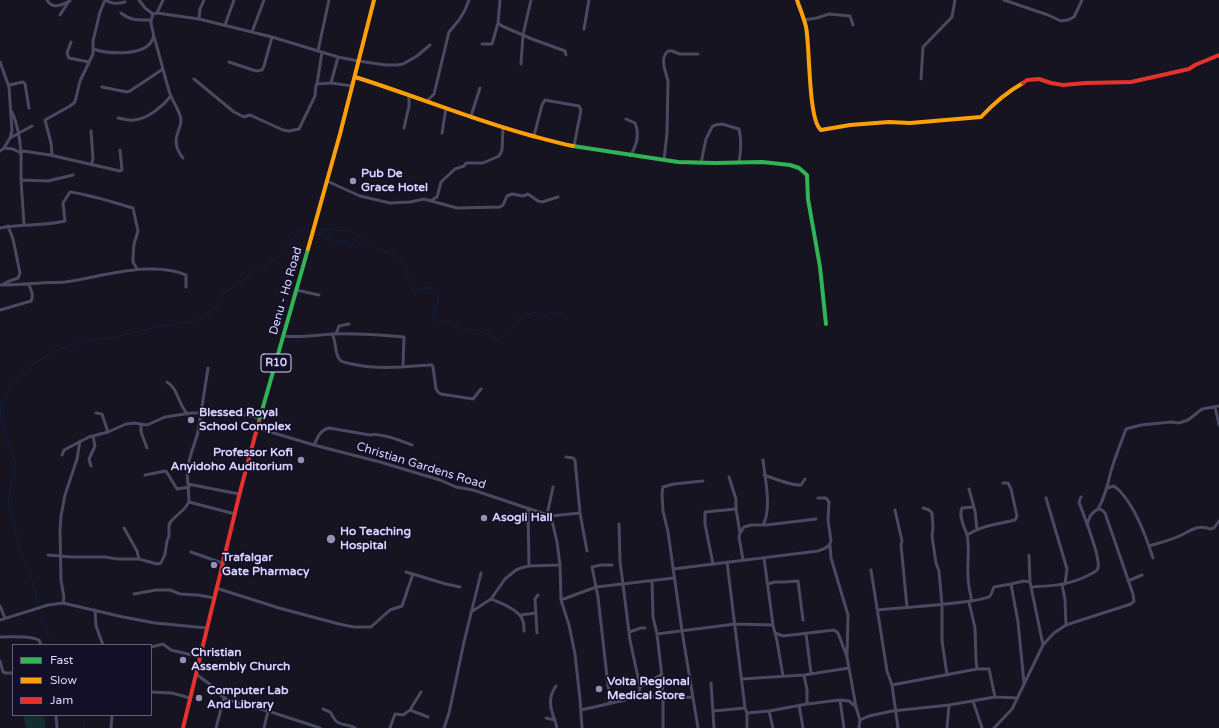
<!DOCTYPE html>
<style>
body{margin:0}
#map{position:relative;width:1219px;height:728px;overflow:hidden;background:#161421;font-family:"Varela Round",sans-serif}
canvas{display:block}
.legend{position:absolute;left:12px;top:644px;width:140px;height:72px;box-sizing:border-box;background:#130f26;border:1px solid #625e7d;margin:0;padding:5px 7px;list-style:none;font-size:12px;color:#d9d4ff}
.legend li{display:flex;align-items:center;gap:8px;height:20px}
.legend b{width:20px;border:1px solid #625e7d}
</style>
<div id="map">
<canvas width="1219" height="728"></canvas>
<ul class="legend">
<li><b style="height:5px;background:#30b455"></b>Fast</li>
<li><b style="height:5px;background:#ff9f0a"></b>Slow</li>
<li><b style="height:5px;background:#e5322d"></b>Jam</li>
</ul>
</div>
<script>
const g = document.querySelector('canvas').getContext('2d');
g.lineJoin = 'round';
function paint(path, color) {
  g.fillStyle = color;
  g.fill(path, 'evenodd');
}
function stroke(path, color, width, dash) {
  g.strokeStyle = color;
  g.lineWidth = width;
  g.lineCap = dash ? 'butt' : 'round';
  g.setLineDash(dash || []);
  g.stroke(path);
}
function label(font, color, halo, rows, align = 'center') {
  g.font = font + ' "Varela Round",sans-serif';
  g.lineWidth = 3.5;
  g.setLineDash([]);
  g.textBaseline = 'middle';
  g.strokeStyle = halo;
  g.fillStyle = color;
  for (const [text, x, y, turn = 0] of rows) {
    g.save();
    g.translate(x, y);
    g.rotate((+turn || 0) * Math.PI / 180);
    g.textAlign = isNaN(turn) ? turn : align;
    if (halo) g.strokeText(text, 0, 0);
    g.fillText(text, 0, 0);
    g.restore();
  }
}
const green = new Path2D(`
 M23,715H44L46,728H26Z`);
const stream = new Path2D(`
 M314,235H323L331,240L342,241L356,247L364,242L373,245L375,247L393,255L405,263L412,291C421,288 427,286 436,290L439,301L432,314L433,319C438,321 443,320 448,322C454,324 458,328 465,329C471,330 477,330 483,332C490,334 495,342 503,337C509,334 512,325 517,321C522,316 530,313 537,312L539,317C551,318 552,308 566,315
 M320,235V232L322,229L351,231L364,242
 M0,413L1,405L12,383L26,373L34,364L46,356L67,346L96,339L110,338L162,326L191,322L209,316L215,309L222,294L236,286L255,271L278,258L290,244L297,232L306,229L310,232
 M0,413L6,437L16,462L8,501L20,551L30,571L38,606
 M39,609L48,635L55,645
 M83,715L84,728`);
const street = new Path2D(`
 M47,0C53,10 61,5 70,1
 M105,0C112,4 117,4 125,2
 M139,0L145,8L153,14L157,13L199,19L272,37L338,57L358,61L386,65H397L403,64L417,56L430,45
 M500,0L498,23L502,26L532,39L565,51L566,55
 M1004,0L1048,15L1061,21L1068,20L1074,17L1082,0
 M121,13C131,21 138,20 151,20
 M157,13L163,0
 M60,15L69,1
 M199,19L200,9L204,0
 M804,20L817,18L829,14L850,16L853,25
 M225,25L234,0
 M584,29L589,0
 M252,32L264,0
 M154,37C160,56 164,75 170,94C173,102 181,113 181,120C181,124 179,129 178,132C174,142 177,151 183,158
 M71,42L67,53L69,58L89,62
 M482,44H492L498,23
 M93,49C108,54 147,57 153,38C155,33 151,28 151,23C151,20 152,17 153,14
 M318,51L329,0
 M0,62L9,87L12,131L10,138L4,148L0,151
 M229,62L256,71L262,70L264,66L272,37
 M521,64L523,35L531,0
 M194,79L234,112L244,117L250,115L283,130L289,131L299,129L315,96L316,85L317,84L331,83L352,86
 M921,79L923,47L952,17L955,0
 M331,83L338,57
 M317,84L322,52
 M9,85L23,82L25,84L29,108
 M102,87L127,92L130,91L163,69
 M427,101L434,94L449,32L459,20L465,10L469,0
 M12,112C18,125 20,139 21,153
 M471,116L480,88
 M118,118C123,119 128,121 134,120C148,119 163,106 171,96
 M626,119L635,123C640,134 637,145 630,156
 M404,128L409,106V96
 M442,133L446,108
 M534,136L542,105L545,100L579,106L581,110L574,146
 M10,138L32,126
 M4,148L13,149L21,153
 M50,155L120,171L122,170L120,150
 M664,160L667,133L668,81C666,72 659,59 668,51H672L680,54H698
 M701,163L706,139L712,127L715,125L722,124L739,129C742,141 741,151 739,162
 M91,165L93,159L91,131
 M21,180L48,181L73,175
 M327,181L360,196L390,203L410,202L424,199L457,208L500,207L503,205L507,196L512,194L523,196L528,194L538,201L542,202L558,197
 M430,201L437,197L441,182L455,169L464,166L466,163H483L499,156L502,150L503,128
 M24,224L21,180V153L23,151L50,155L52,154L51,143L45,120L70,106L75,102L80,81L93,54V41L100,12L105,0
 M0,228C22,224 44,226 65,221L63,203L70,192C92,195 112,202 133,208L138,231L134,244L133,257V262L137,269
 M0,285C14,285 27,284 40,283C48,282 56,283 65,282C101,277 151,260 186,275V287
 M2,285L7,282L18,278L20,273L13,239L8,226
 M296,290L319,295
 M0,310L31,301C34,295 31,290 29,285
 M332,334C337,342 334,354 340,360C343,363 348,363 352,364C378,370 404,367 430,365H432L433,367L436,389L438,392L441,394L473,399L481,389
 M336,334L339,326L349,324
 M283,336C300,338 316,335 333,334C357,333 381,335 404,337L403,366
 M167,382C179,389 178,406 188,414
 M1215,407L1219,425
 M96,413L102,414L108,432
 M141,425V432L147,448
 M257,428L314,445L380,462L440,480L456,487L473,490L551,516L580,513
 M314,445C318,437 320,430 329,428L370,435C380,432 402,441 412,445
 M62,455L64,450L89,437L108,432L126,424L134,423L147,425L165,417L191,413H201L208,368
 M566,457L573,458L575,460L580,513L587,551
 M763,460C765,478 772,509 763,525
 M91,466L89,459L95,446L93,436
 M145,475L166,471L177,489L189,487
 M764,475C772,478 795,486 801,485L805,479
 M729,477L736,499V509L740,533L739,537L743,560
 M1107,488L1114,486C1132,499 1146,536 1153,558
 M969,489L975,511L977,530
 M239,494L188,484C185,464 193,450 198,432C199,426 200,419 201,413L245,415L260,418
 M1046,498L1067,569L1065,584
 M189,502L235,514
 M923,508L929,510L932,513L933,528L932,536L936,563L939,571L942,605V641L947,675
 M528,509L529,566
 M1098,509C1105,497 1108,484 1111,471C1115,457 1121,443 1126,429L1141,425L1171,422L1179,423L1188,420L1202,409L1219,406
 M895,510L902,541L901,545L907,607
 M547,515L553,487
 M551,516L557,542L560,565L561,600L569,625L575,654L580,699L582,728
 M619,524L620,561L630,640L640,687L638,697
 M124,528L137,551L139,559
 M740,533L744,527L751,525H766L816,519
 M967,535C982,525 999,524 1015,520L1017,516L1011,489L1008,483H1003
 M830,545L831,558L848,615L847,656
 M1149,546C1159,543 1168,541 1177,537C1188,533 1197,523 1210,529L1214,528L1219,521
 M191,552L222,563
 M48,555L71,557H105L117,559H139L157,564L161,563L165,554L167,541L169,536V525L171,521L185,508L189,502L188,484
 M1029,555L1030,582L1043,645
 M764,558L773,625L777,641L783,676
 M727,562L745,708L747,713V728
 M713,564L705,524V512L736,509
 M673,569L818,551C823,549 829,548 831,541L828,520L829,502L826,498H818
 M871,570L887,671L892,685L898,728
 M406,572L446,584L460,587
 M652,581L653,617L657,634L661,668L663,698V728
 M1128,581L1142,575
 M768,584L775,582H785L798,581L803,620
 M1062,585L1065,599L1066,625
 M1031,587C1052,586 1070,585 1089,575C1092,573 1097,572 1098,568C1101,557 1083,514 1079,502L1081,497
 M216,588L279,608L339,624L354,627H371L390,610L402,606L413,574
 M134,594L156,590H170L180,594L198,595L214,598
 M491,599C501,603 520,610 523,621C524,624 524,628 524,631
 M561,600L596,587L674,578
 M972,601C970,593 968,584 968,576C967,563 970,548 967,535C965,528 958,516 962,508L973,507
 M969,602L975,628L976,660L977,669H989L995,697
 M63,603L64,598L61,580L60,530L61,516L65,495L77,459L80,441
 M0,606L5,618
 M95,610L96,626L103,645
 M877,610C893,608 983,603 990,596C992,594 992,590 994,587L1011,584
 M471,612L491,599L505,579L516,570L521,568L529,566L560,565
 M520,615L536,613
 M0,620L48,605L63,603L123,617L155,623L207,628
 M629,632L641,628H645
 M537,633L535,599L538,595
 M775,633L783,636L834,630L838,633L847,657L849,668L856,707L860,720L859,728
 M657,634L735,624L773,625
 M806,634L811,673
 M0,637C12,637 28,635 39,640L41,645
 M151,647L163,644L171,650L200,657
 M0,661L3,672L6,673H13
 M196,674L212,686L219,694L228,700L268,711L320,728
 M804,675L807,690V704
 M742,679L804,675L849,668
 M711,683L714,728
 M1024,683L1018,622L1011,584L1024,581L1030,582
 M892,685L977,669
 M556,686C545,702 553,712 557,728
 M640,687L662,674
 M151,692L172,693L190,698
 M663,698L693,697
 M840,700L844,728
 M973,701L982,728
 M610,703L598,597L592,567L601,565H612
 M799,705L803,728
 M323,709L330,712C332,714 333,718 336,721C341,726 350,724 355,728
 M410,710L421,692
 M581,710L638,697H653L663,693
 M713,711L745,708
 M769,711L773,728
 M747,713L769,711L807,704L840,700L849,701L856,707
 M56,715L57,728
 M546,718L555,720
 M860,720L869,716L892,711L949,705L995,697L1018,698
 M111,728L112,715
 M216,728L224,698
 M264,728L268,711
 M390,728L395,714L403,715L410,710L428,717
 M444,728L449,713L464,642L481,573
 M698,728L682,631L668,532L663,511L662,494L663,487L674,484L703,481
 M947,728L949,705
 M994,728L1012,709L1043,645L1054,633L1066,625L1131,604L1134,601L1133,594L1105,513L1102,510L1098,509C1090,514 1090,516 1087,525`);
const fast = new Path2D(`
 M573,146L678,162L715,163L762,162L790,165L799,168L807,175L808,199L820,267L826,324
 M259,421L308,249`);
const slow = new Path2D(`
 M797,0C800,9 804,18 806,27C810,45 808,121 821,130L850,125L889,122L910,123L981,117C994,103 1007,92 1023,83
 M355,77C413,95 470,119 529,135C544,139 558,143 573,146
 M308,249L340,134L374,0`);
const jam = new Path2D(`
 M1023,83L1027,80L1039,79L1051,83L1063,85L1086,83L1131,82L1189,69L1195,65L1219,55
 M183,728L240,492L259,421`);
const markers = [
 [353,181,4,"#9591b1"],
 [191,420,4,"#9591b1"],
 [301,460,4,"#9591b1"],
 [484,518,4,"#9591b1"],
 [331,539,5,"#9591b1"],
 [214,565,4,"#9591b1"],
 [183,660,4,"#9591b1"],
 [599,689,4,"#9591b1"],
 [199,698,4,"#9591b1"]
];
const shields = [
 [276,363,30]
];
const shieldNames = [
 ["R10",276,363]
];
const poiNames = [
 ["Pub De",361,174],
 ["Grace Hotel",361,188],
 ["Blessed Royal",199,413],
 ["School Complex",199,427],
 ["Professor Kofi",293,453,"right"],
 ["Anyidoho Auditorium",293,467,"right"],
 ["Asogli Hall",492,518],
 ["Ho Teaching",340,532],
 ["Hospital",340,546],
 ["Trafalgar",222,558],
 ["Gate Pharmacy",222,572],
 ["Christian",191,653],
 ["Assembly Church",191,667],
 ["Volta Regional",607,682],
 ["Medical Store",607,696],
 ["Computer Lab",207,691],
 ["And Library",207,705]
];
const streetNames = [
 ["Denu - Ho Road",286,291,-74],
 ["Christian Gardens Road",421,466,17]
];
paint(green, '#132c2d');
stroke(stream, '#0d2144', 1);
stroke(street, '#4a4962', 3);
stroke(fast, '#30b455', 4);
stroke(slow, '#ff9f0a', 4);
stroke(jam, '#e5322d', 4);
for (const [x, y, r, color] of markers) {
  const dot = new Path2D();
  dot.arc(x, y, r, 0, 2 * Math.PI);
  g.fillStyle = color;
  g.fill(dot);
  stroke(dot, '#130f26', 1.5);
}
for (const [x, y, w] of shields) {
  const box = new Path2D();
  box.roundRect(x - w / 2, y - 9, w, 18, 3);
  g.fillStyle = '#130f26';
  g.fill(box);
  stroke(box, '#d9d4ff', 1);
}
label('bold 11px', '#d9d4ff', null, shieldNames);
label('bold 12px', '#d9d4ff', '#130f26', poiNames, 'left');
label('12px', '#d9d4ff', '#130f26', streetNames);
</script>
